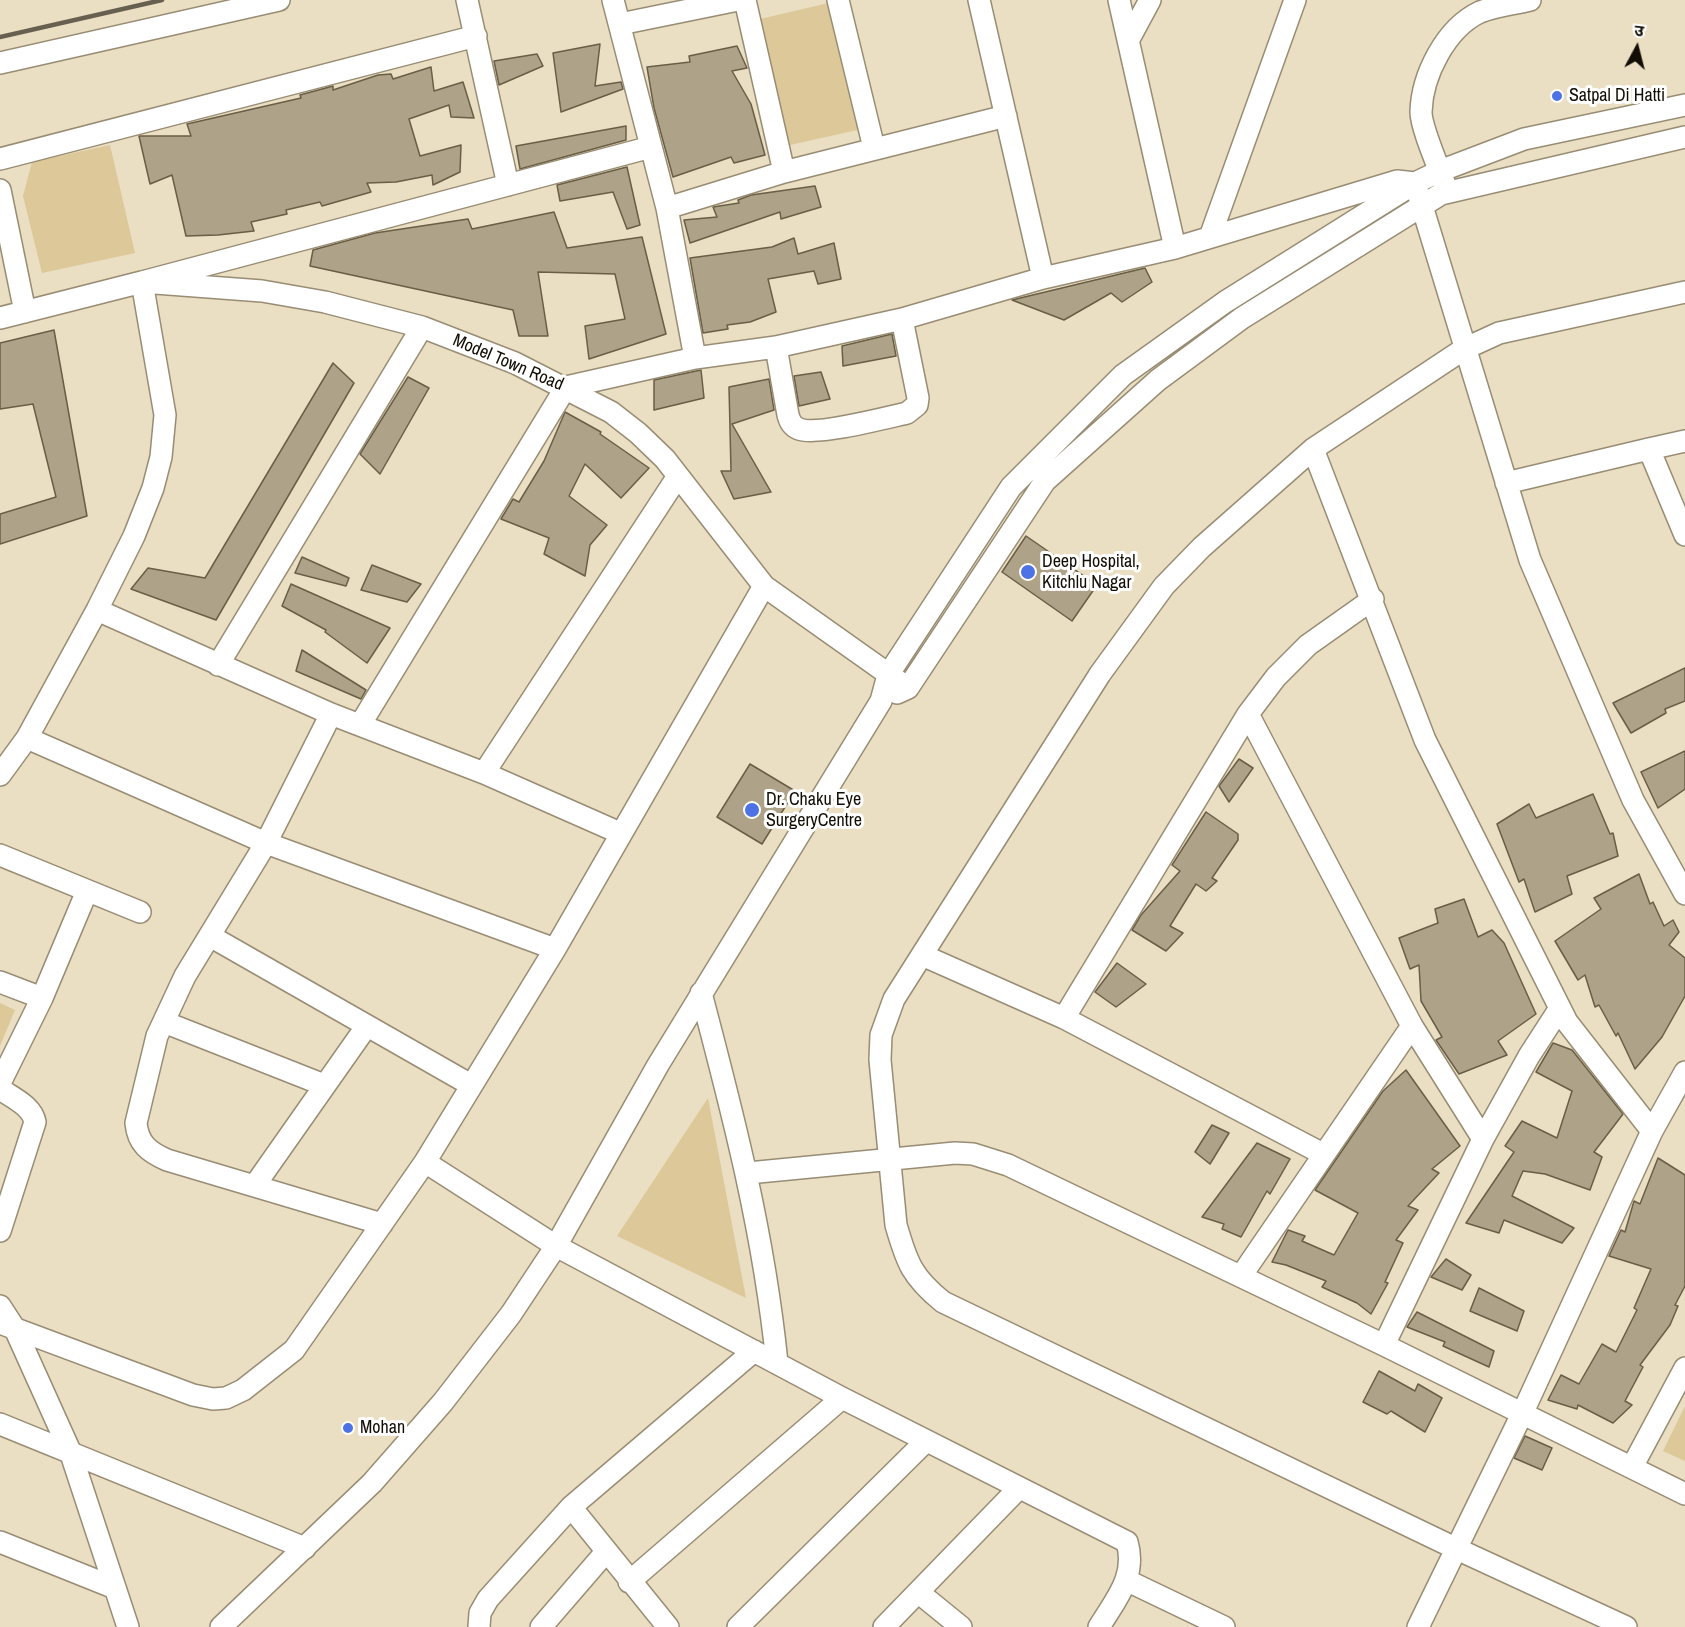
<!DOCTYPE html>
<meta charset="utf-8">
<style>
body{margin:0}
#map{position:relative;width:1685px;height:1627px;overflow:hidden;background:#eadec3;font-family:"Archivo Narrow","Noto Sans Devanagari",sans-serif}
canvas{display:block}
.north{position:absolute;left:1607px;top:18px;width:60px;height:60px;-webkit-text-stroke:4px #fff;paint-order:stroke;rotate:7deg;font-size:16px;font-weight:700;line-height:24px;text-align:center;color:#120e05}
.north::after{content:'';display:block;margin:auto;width:21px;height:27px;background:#120e05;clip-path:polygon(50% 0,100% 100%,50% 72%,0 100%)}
</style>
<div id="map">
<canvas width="1685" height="1627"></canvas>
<div class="north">उ</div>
</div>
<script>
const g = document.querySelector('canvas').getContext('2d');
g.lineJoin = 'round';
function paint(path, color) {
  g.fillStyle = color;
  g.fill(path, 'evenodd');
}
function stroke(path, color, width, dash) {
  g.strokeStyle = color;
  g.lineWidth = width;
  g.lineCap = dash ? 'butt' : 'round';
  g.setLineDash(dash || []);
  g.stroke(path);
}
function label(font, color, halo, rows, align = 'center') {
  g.font = font + ' "Archivo Narrow",sans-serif';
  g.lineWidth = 6;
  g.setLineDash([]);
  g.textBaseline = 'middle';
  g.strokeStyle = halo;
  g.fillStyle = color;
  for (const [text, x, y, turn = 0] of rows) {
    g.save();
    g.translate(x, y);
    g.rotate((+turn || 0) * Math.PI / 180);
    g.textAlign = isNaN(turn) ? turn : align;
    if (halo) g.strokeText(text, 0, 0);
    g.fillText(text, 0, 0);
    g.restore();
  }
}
const green = new Path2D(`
 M833,2L862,129L790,145L760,19Z
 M110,145L135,253L42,273L23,196L32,162Z
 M0,1003L15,1010L0,1046Z
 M708,1098L746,1298L617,1236Z
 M1685,1406V1461L1663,1451Z`);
const building = new Path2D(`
 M600,44L595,86L621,82L623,89L561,112L553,53Z
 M737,46L747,68L732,71L751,104L765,155L734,163L731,157L673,177L654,108L647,67L690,62L689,56Z
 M537,54L543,66L499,85L494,61Z
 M431,67L434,91L463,82L474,118L451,117L449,105L409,119L420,156L461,145L460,172L433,185L432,175L396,182L367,183L371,192L322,206L320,202L286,210L287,214L251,222L254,231L218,235L186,236L172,175L150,184L139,136H191L187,124L301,98L300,95L333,86V90L378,75L391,74L393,79Z
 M626,126V140L520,169L516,146Z
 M627,167L640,225L627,229L613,192L560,201L557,185Z
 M815,186L821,207L781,219L780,212L690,243L684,220L717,217L713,207L739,203L738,200L751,195Z
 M554,212L567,248L642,237L666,334L589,359L585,326L625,319L615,274L538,272L548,336H519L513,310L310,266L313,250L375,233L468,219L472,229Z
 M794,238L798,254L834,243L841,279L818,284L814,271L768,279L776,312L750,322L727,325L728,329L703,333L690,258L772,247Z
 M1145,268L1152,282L1122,302L1111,293L1064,320L1012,300Z
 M54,330L87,516L0,544V514L56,497L33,404L0,409V343Z
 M892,334L896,356L843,366L842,346Z
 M333,363L354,383L216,620L131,589L148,568L205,578Z
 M701,370L704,398L654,410V380Z
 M821,372L830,399L799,406L794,376Z
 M408,377L429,388L380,474L360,454Z
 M769,379L774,410L732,424L771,492L734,499L721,471H731L729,387Z
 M565,412L601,432L600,434L649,468L621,498L585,464L569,496L607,525L590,545L585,576L544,554L549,538L501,519L513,499L519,502L544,461Z
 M1026,536L1097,585L1072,621L1002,572Z
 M302,557L349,578L346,586L295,573Z
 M372,565L421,584L407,602L361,590Z
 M291,584L390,628L367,663L325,632L326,630L282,606Z
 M302,650L366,690L361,699L296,671Z
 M1685,668V701L1665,709L1666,713L1631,733L1613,703Z
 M1685,751V789L1658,808L1641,772Z
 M1239,759L1253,768L1229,802L1219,786Z
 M750,764L795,791L762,844L717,817Z
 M1593,794L1610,834L1613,833L1618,856L1567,876L1572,894L1535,912L1524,879L1519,882L1497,824L1529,804L1536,818Z
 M1206,812L1238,834V840L1212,878L1217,881L1206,891L1196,884L1170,926L1183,933L1166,951L1132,930L1141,915L1180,871L1172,865Z
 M1639,874L1650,904L1653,902L1664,926L1673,920L1679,932L1669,945L1685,958V996L1662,1037L1635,1069L1618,1033L1616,1036L1599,1005L1595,1007L1585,975L1578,980L1555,941L1601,909L1594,898Z
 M1464,899L1478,937L1492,930L1504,943L1536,1014L1498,1041L1507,1055L1459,1074L1436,1040L1442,1037L1421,1001L1419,965L1410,969L1399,938L1438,923L1435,909Z
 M1117,963L1146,984L1116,1007L1095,992Z
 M1553,1043L1572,1050L1623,1114L1594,1152L1602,1157L1590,1190L1545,1174L1523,1171L1512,1196L1574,1228L1562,1243L1504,1220L1499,1233L1466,1223L1514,1152L1505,1146L1522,1121L1557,1138L1572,1091L1536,1072Z
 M1406,1070L1460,1146L1432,1169L1439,1173L1408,1206L1418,1210L1396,1240L1403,1243L1385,1282L1388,1283L1371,1314L1357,1303L1322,1287L1326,1281L1286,1265L1272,1262L1288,1230L1305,1236L1302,1241L1334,1255L1358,1213L1315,1190L1383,1091Z
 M1212,1125L1229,1133L1210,1164L1195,1152Z
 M1257,1143L1290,1159L1270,1194L1267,1191L1241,1237L1222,1229L1224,1224L1202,1217Z
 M1658,1158L1685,1175V1286L1675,1305L1678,1306L1670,1325L1640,1365L1643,1367L1625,1401L1632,1405L1613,1423L1578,1405L1577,1409L1548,1400L1561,1375L1579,1384L1602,1344L1616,1352L1637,1310L1634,1308L1651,1269L1609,1256L1621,1230L1625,1232L1634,1201L1640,1204Z
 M1446,1259L1471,1275L1462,1290L1431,1277Z
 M1479,1288L1524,1311L1517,1331L1470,1311Z
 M1417,1312L1494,1351L1489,1367L1443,1346L1445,1342L1407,1327Z
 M1379,1371L1415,1391L1418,1384L1442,1398L1425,1432L1391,1411L1387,1414L1363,1402Z
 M1525,1436L1552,1448L1542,1470L1514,1458Z`);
const minor = new Path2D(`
 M467,0L508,185
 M613,0L667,208L695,358
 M745,0L784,172
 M838,0L874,148
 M979,0L1043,278
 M1119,0L1175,248
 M620,24L738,0
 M1129,39L1150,0
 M0,63L279,0
 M0,159L476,36
 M1444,182C1438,166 1421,127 1421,112C1422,75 1446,28 1480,12C1495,6 1514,4 1530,0
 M0,190L25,312
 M667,208L784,172L1006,116
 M1210,237L1295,0
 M0,318L142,282L262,291L325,302L422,327L515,363L611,412L638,433L665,459L764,586L908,688
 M776,347L788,415C790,422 792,426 799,429C816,436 885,418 907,413L917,405L918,398L902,319
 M1313,449L1425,740L1567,1022L1652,1131
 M1649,449L1685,441
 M1506,483L1649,449L1685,535
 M97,610L331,714L484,773L620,833
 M218,665L422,327
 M897,693L908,688L1045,481L1158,380L1242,318L1441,194L1685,137
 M331,714L266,843L185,976L157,1036L136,1123C138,1144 149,1152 167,1160L382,1224
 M1248,714L1412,1026
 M360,725L566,387L695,358L776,347L902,319L1043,278L1175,248L1397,181L1415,183L1530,560L1633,800L1685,894
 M27,738L266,843L555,949
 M484,773L678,476
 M0,775L27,738L97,610L134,536L153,488L161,457L165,415L142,282L651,147
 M0,855L140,912
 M210,936L471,1085
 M922,955L1064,1018L1323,1154
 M0,982L42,998
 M701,993C734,1118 764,1234 777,1363
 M1064,1018L1248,714L1276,677L1308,645L1373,599
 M164,1022L324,1085
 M0,1083L42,998L87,891
 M0,1089C13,1098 32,1106 35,1122L0,1231
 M1483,1139L1529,1056L1560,1008
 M425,1162L556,1246L842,1398L1127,1542C1137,1576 1116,1599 1099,1627
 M748,1173L955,1153L973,1154L1008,1165L1384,1345L1685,1494
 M255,1185L366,1027
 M1241,1276L1412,1026L1483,1139L1384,1345
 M0,1306L15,1329L70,1451L128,1627
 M0,1323L193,1395L213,1399L226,1398L243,1390L294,1350L425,1162L555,949L764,586
 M0,1424L305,1548
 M1632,1467L1685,1368
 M571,1507L668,1627
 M0,1542L115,1588
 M1128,1581L1224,1627
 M629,1582L842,1398
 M918,1592L961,1627
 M221,1627L372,1483L443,1402L511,1314L556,1246L658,1065L881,701L888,675L1011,487L1123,375L1225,302L1415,183L1440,171L1524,139L1685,105
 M479,1627L480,1613L488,1599L571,1507L754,1351
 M541,1627L605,1553
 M738,1627L926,1441
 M884,1627L1018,1489
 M1418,1627L1523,1412L1652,1131L1685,1072
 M1626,1627L1457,1549L943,1302C912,1277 907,1263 896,1225L880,1060L881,1035L894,999L1100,674L1164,586L1202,547L1313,449L1464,349L1499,333L1685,292`);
const rail = new Path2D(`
 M0,37L162,0`);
const markers = [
 [1557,96,6,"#4d72e5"],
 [1028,572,8,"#4d72e5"],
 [752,810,8,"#4d72e5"],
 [348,1428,6,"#4d72e5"]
];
const poiNames = [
 ["Satpal Di Hatti",1569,96],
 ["Deep Hospital,",1042,562],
 ["Kitchlu Nagar",1042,583],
 ["Dr. Chaku Eye",766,800],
 ["SurgeryCentre",766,821],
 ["Mohan",360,1428]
];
const streetNames = [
 ["Model Town Road",508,363,23]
];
paint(green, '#ddc899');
paint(building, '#aea389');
stroke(building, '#695e46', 1.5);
stroke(minor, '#988d74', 24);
stroke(minor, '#fff', 21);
stroke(rail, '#676050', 4.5);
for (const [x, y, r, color] of markers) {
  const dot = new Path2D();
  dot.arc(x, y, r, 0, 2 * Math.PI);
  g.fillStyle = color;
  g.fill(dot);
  stroke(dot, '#fff', 2);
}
label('18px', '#120e05', '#fff', poiNames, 'left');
label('18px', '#120e05', '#fff', streetNames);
</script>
